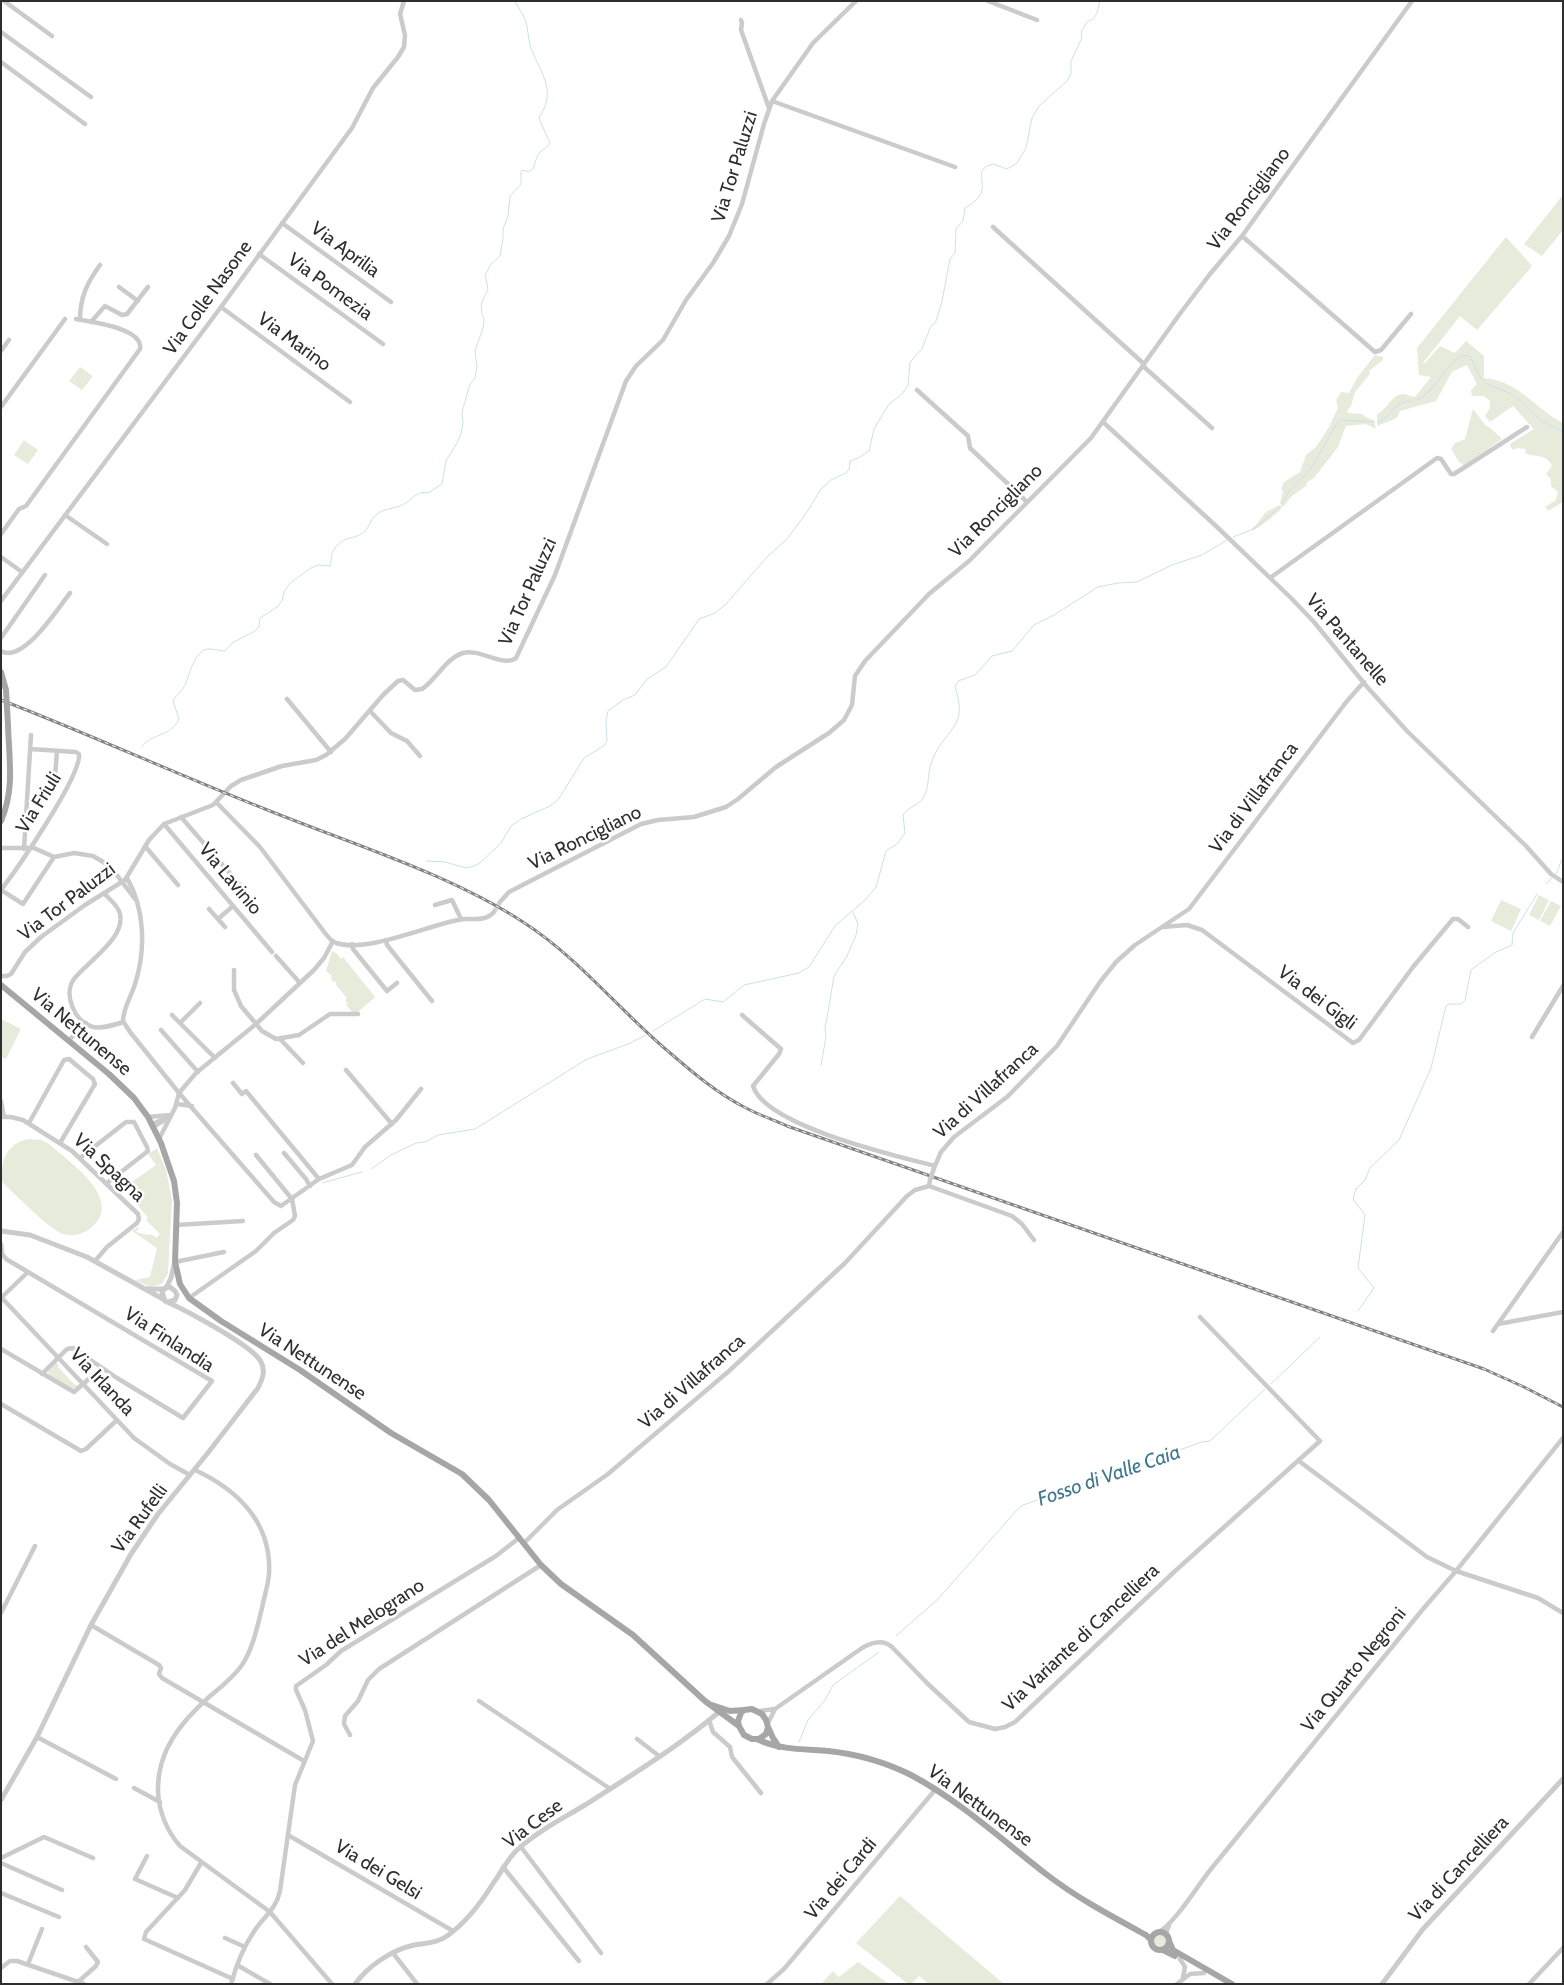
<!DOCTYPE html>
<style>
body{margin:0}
#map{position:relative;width:1564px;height:1985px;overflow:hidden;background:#fff;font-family:Cabin,sans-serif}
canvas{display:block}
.frame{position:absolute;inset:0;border:2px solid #2e2e2e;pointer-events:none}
</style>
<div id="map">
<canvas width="1564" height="1985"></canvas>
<div class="frame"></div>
</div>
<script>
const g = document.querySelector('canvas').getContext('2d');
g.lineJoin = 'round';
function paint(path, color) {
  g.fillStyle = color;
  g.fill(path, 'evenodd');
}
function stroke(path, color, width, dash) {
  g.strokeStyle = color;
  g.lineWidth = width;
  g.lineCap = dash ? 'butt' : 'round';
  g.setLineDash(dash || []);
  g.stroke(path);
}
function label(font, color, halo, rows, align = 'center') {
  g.font = font + ' Cabin,sans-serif';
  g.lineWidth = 5;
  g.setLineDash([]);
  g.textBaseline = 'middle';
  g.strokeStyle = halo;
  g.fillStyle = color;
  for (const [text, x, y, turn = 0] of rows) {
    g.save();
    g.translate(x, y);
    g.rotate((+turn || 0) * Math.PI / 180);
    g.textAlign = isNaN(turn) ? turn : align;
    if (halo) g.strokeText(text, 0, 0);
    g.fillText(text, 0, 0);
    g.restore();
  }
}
const green = new Path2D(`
 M1563,195V230L1542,256L1524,244Z
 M1506,237L1532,266L1477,330L1460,316L1423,363L1424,364L1440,346L1455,353L1466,341L1484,356V378C1519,381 1534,408 1563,423V502L1548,511L1545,507L1556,500L1558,492L1551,486V479L1546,474L1552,466C1547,453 1535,458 1525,453L1526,449L1517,448L1514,450L1511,448L1510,444L1534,429L1513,406L1490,422L1485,416L1490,408V401L1484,396H1472L1471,390L1477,384L1467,365L1452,372L1436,401L1400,411L1397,418L1377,426V414C1387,410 1391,395 1403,394C1407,394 1411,397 1415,397L1431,377L1419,375L1417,348Z
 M1375,355L1383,357V360L1369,371L1370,374L1355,392L1351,406L1347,411L1348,413L1362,414L1367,418L1374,420L1376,429L1366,424L1346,426L1338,447L1314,478L1307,482L1306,486L1292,496L1283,507L1280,503L1283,491L1281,489L1284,482L1300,472L1306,455L1316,447L1329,427L1338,408L1336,400L1341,392L1349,393L1357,378Z
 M80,367L93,376L82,390L69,381Z
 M1473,409L1486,426L1489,427L1502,439L1464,465L1459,462L1451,449L1455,443L1465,439Z
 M24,440L38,450L28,464L14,455Z
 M1279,505L1282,508C1274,516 1264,524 1254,530L1251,529C1257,525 1260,519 1265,513C1268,510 1275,508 1279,505Z
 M1539,895L1549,900L1539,920L1529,915Z
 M1501,900L1521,909L1511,931L1491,921Z
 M1551,901L1561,906L1550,926L1540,921Z
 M332,951L336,953L341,959L343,957L375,997L358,1012H352L346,1005L348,1004L345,1000L347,998L336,985V982L332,981L331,975L326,971Z
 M1,1019L21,1029L6,1059L1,1057Z
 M29,1139L41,1140L49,1144C68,1161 125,1199 92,1227C84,1234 73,1237 63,1234C49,1229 14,1193 1,1181C1,1162 6,1143 29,1139Z
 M157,1148L166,1170L172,1200L168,1273L162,1284L150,1287L135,1280L150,1277L157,1248L132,1231L138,1227L139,1228L136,1232L148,1235L151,1234L156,1238L160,1234L146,1220L148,1218L126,1190L122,1193L119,1191L156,1165L148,1154Z
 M56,1362L59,1366L58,1367L74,1384L79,1386L73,1389L49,1375L48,1371Z
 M900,1896L1004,1984H929L919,1976L911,1984H908L856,1943Z
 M1152 1941a8 8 0 1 1 16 0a8 8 0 1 1-16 0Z
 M858,1962L889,1984H821L833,1971L839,1977Z`);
const stream = new Path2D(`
 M1417,399C1437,396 1449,350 1470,356L1481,379L1487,384L1507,392L1521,401L1540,420L1563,432
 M1378,422C1392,417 1392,402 1411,401
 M1282,504L1290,490L1310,470L1337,423L1342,420L1374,422
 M1233,537L1254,529L1281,506
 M142,747C150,733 170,738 179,719L173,701C176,695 182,691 185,685C190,675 194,648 210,649C215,649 220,651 225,651L232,643L255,631L259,627L260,618L277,607L282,601L284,592L290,583L311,568L318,565L330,566C332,560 330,554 335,548C347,534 352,541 364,532C370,527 370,519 377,514C385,508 394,509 402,505C413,500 416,490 428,493L442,484L446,461L457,443L461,433L463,423L462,412L470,384L475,378L477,367L475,351L483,328L484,319L482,315L481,304L488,289L485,275L491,264L500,256L503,239V229L508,216L510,196L521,184V172L523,170L529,172L533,169C535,164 536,156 540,152C545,148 547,148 550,143L540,121L539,117C559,90 538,70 530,45C528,37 528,29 526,22C524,15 518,8 515,1
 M426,861L445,862L466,868L474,866L480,863L501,843L511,826L521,819L550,806L558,800L584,758L605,745L607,740L606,720L608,711L623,700L635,695L647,679L666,667L699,619L715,613L726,604L767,557L787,539L807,512L821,489L831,480L846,473L849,469L850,461L858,458L869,451L874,429L889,404L901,395L908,386L910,362L922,349L930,328L936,321L942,301L950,259L955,253L956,229L963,221L965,208C971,204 980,199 982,190C984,177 975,169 993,164L1007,169L1017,163L1026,148L1032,118L1039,106L1067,81L1071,73V61L1082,38L1081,32L1087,22L1093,19L1097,13L1100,1
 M1556,874L1563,857
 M1546,884L1552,878
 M653,1031L705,999L723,1002L744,985L799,973L809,967L835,926L865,900L876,887L886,851L898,843L905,833L903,815C908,807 919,805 923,798C930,787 927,775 931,764C942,729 970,730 955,687L958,681L975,675L992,656L1012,651L1034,625L1054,615L1098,587L1118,583L1137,582L1172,565L1202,555L1227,540
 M821,1065L826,1037L825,1029L834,976L847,956L856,935L858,924L853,912
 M371,1169L391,1155L416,1143L425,1142L438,1135L475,1129L587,1059L628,1044L646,1035
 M322,1183L362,1172
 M1358,1311L1374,1288L1358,1268L1365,1215L1353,1199L1356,1189L1365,1180L1370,1168L1399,1140L1431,1068L1446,1006L1449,1004H1461L1465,1000L1471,970L1494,953L1512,945L1513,933L1537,894
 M1271,1384L1320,1337
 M896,1636L938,1599L1016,1511L1023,1505L1202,1442L1210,1441L1265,1389
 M799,1742L808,1720L825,1700L833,1685L879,1652`);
const minorTunnel = new Path2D(`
 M494,912L500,902`);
const minor = new Path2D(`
 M4,1L52,36
 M988,1L1037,20
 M741,20L742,23L741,30L769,108
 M1,32L91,97
 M1,62L85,124
 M772,101L955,167
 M282,223L391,302
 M993,227L1144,364
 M1242,236L1375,352L1381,350L1411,314
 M259,254L383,344
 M119,287L138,301
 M221,307L350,402
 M80,320C80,297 87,283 100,265
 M91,322L105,306L122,315L127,314L148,287
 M1,351L9,340
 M1143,366L1212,428
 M917,390L968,436L970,448L1027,502
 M1,407L65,319
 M1103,422L1216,526L1291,598L1314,622L1368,688L1407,731L1526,846L1551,874L1563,882
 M65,515L107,544
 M1,534L19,509L26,506L140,349C144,328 91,322 76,319
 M1,557L22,572
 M1270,578L1437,458L1441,459L1451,474H1454L1527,427
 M1,601L221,307L352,128L373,88L398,57L404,47L405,35L400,14L404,1
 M1,638L45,575
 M1,651C23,664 58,608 70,593
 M287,699L331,752
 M370,711L391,733L407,741L420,756
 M30,749L76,752L79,754C82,775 17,869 1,890L23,904L54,857
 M54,790L57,751
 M217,803L260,847L325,933C328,937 331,941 336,943C367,953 426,926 458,920C471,917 484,923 494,912
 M181,817L246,892
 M164,824L272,952
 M145,846L178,885
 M1,848H34L54,857L74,853L93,856L110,866L135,899
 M24,849L31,735
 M127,878C145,909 146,950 135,984C132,995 123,1008 123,1021L130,1032L179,1093L175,1108L159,1139
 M104,893C109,899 116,904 119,911C129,936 88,961 74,979C63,994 74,1022 93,1027C103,1029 114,1025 123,1022
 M500,902L509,892L641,824L658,820L694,817L726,807L738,799L776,767L829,733L844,720L852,705L855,676L865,661L929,594L969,561L1091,438L1179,315L1210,274L1242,236L1412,1
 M435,905L452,900L461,919
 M209,909L225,927
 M218,919L233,906
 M1163,927L1187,925L1202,930L1353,1043L1359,1040L1413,967L1453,919H1458L1468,927
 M386,940L387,945L432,1001
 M333,941L324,958L314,970L256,1024L196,1073L179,1093L274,1202L281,1206L319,1179L352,1165L365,1147L396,1120L421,1089
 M352,944L353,949L387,991L397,983
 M276,956L300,983
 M234,970V990L241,1006L262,1031L276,1039L299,1035L330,1014H358
 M1,976H7L11,974L25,952L41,937L85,905L125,880L149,840L164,824L213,805L231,786L241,780L282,766L316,760L326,755L345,739L383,695L398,681L403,680L415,690L422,689C436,680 446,658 463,653C480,648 503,668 516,658L555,575L626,381L636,366L663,340L686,300L713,263L729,236L742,204L764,124L772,101L813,43L856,1
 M200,1003L180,1023L215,1058
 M172,1015L180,1023
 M742,1015L781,1049L779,1054L753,1086C765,1126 897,1156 935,1166
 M161,1030L198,1072
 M1532,1037L1563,986
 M280,1039L303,1063
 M69,1040L86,1023
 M346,1070L392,1124
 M233,1083L242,1094L246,1091L319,1179
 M1,1101L4,1117
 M177,1104L192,1106
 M1,1117H11L23,1120L72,1151L138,1214L139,1219L137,1223L107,1247L95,1261
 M148,1117L171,1115
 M29,1123L64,1060L69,1059L93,1079L95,1084L60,1143
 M152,1124L166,1118
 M153,1127L168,1118
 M284,1153L306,1179L310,1186
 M256,1155L292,1199
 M80,1158L126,1122H134L147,1147L148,1151L107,1183
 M934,1168L941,1152L954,1137L1007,1097L1057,1046L1100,982L1116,962L1135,945L1189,909L1347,701L1364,682
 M929,1186L1012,1216L1022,1224L1034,1240
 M176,1225L243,1221
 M1,1244L2,1254L6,1259L212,1381L183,1418L117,1378L73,1348L67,1349L42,1374
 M175,1262L224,1252
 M1,1297L134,1438L170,1464L190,1475
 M2,1297L28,1272
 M189,1298L256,1251L274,1233L293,1220L295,1216L292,1199
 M1498,1324L1563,1312
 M1493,1331L1563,1232
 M1,1349L74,1392L101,1368
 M1,1404L81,1451L86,1449L117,1420
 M1299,1461L1427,1557L1456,1571L1538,1598L1563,1613
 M195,1470C238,1490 272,1523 269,1574C268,1586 264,1597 262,1608C257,1628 253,1648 242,1665C233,1678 221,1687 209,1697C181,1722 157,1751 158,1791C159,1811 167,1831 180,1846L270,1912L332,1984
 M524,1543L557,1510L608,1474L729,1371L845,1263L907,1196L915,1190L929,1186L930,1180
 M1,1613L35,1546
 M91,1625L159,1665L161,1668L159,1674L162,1678L304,1761
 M479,1701L609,1788
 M759,1711L775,1709L862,1648C872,1642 883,1639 892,1647L928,1684L969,1722L995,1729L1005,1727L1015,1722L1174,1572L1320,1441L1200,1317
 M709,1720L713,1732L730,1747L732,1757L761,1793
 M768,1723L775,1709
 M350,1735L344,1724L345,1716L358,1701L368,1680L379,1669L541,1565
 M37,1737L116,1779
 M637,1739L659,1756
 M134,1788L160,1802
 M288,1835L453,1931
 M521,1847L601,1953
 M147,1856L135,1879L178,1898
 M1,1858L44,1837L93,1858
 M1,1863L62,1890
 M201,1863L185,1890L146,1932L144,1939L233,1979
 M503,1867L579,1961
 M1,1893L59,1917
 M1157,1933C1174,1925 1198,1885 1211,1869C1282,1783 1352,1696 1423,1609L1456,1571L1563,1438
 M1166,1934L1169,1925
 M225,1938L245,1947
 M393,1953L417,1984
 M1180,1959L1185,1967L1183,1977
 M28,1964L42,1929
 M237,1965L270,1984
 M1,1968L10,1961H17L84,1984
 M78,1982L96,1966L98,1962L86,1947
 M231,1984C236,1966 243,1948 253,1933C263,1917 276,1910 280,1891L295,1785L313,1741L305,1710L296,1690V1686L326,1665L341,1651L496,1556L519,1538
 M767,1984L784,1969L935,1790
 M1177,1984L1190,1974L1204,1973
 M1529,1984L1563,1948`);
const tertiary = new Path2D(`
 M1,1231L30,1235L87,1257L163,1299
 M166,1288L171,1278L174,1265
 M146,1289H165
 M1,1800L37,1737L91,1625L131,1554L158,1514L207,1454L258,1388C262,1380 266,1371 261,1362C254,1346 183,1309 165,1301L162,1292L165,1288L170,1287L175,1291L177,1295L175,1300L168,1302
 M355,1984C369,1965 392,1950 414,1945C426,1943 437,1943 447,1936C467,1922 481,1903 494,1882C502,1871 508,1858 518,1849C538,1831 562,1819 585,1805C630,1776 678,1747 719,1712
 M1382,1984L1423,1929L1563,1779`);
const primary = new Path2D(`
 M1,821C15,788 9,760 8,725
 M1,985L109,1074L134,1098L148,1117L161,1143L174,1181L177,1203L175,1262L180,1284L189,1298L221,1321L300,1370L391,1433L462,1474L489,1500L541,1565L561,1584L633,1635L705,1701L739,1726L744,1735L752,1739H759L766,1734L768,1727L766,1720L762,1714L752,1709L744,1710L741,1713L738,1721L739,1726
 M712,1705L730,1711L744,1710
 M768,1727L773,1738L779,1747
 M757,1739C779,1750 804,1749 828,1751C857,1754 885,1762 911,1775C960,1801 1002,1840 1046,1874C1077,1898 1111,1916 1146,1935L1151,1940
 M1151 1941a9 9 0 1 1 18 0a9 9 0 1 1-18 0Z
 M1169,1941L1173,1950L1232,1984
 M1163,1950L1175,1956`);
const rail = new Path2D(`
 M1,700C92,735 180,776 270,811C352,844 449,874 523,922C579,958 619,1010 669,1052C692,1072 718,1094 746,1108C759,1115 774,1120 787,1126L1484,1369L1524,1387L1563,1407`);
const minorBridge = new Path2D(`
 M930,1180L934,1168`);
const primaryBridge = new Path2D(`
 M1,672L6,690L8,725`);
const streetNames = [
 ["Via Tor Paluzzi",735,167,-73],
 ["Via Roncigliano",1249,199,-53],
 ["Via Aprilia",345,250,36],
 ["Via Pomezia",330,287,36],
 ["Via Colle Nasone",208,298,-54],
 ["Via Marino",294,342,36],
 ["Via Roncigliano",996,511,-45],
 ["Via Tor Paluzzi",528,592,-66],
 ["Via Pantanelle",1347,640,49],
 ["Via di Villafranca",1254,798,-53],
 ["Via Friuli",39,803,-58],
 ["Via Roncigliano",585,838,-26],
 ["Via Lavinio",230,879,50],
 ["Via Tor Paluzzi",67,902,-37],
 ["Via dei Gigli",1317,998,37],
 ["Via Nettunense",81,1032,40],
 ["Via di Villafranca",986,1091,-42],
 ["Via Spagna",109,1168,43],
 ["Via Finlandia",169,1340,33],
 ["Via Nettunense",312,1362,33],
 ["Via Irlanda",102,1382,47],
 ["Via di Villafranca",692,1382,-41],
 ["Via Rufelli",140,1519,-54],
 ["Via del Melograno",362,1623,-33],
 ["Via Variante di Cancelliera",1081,1638,-43],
 ["Via Quarto Negroni",1354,1670,-51],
 ["Via Nettunense",980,1806,36],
 ["Via Cese",533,1824,-37],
 ["Via di Cancelliera",1459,1869,-47],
 ["Via dei Gelsi",378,1870,31],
 ["Via dei Cardi",841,1879,-50]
];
const waterNames = [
 ["Fosso di Valle Caia",1109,1476,-19]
];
paint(green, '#e6ebdc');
stroke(stream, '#c9e1ea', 1);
stroke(minorTunnel, '#d5d5d5', 4.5, [4.5, 2]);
stroke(minor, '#cbcbcb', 4.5);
stroke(tertiary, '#cbcbcb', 5);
stroke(primary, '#a6a6a6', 6);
stroke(rail, '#838383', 3);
stroke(rail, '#fff', 1, [4]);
stroke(minorBridge, '#cbcbcb', 4.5);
stroke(primaryBridge, '#a6a6a6', 6);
label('19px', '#2e2e2e', '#fff', streetNames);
label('italic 20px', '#3f778d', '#fff', waterNames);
</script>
